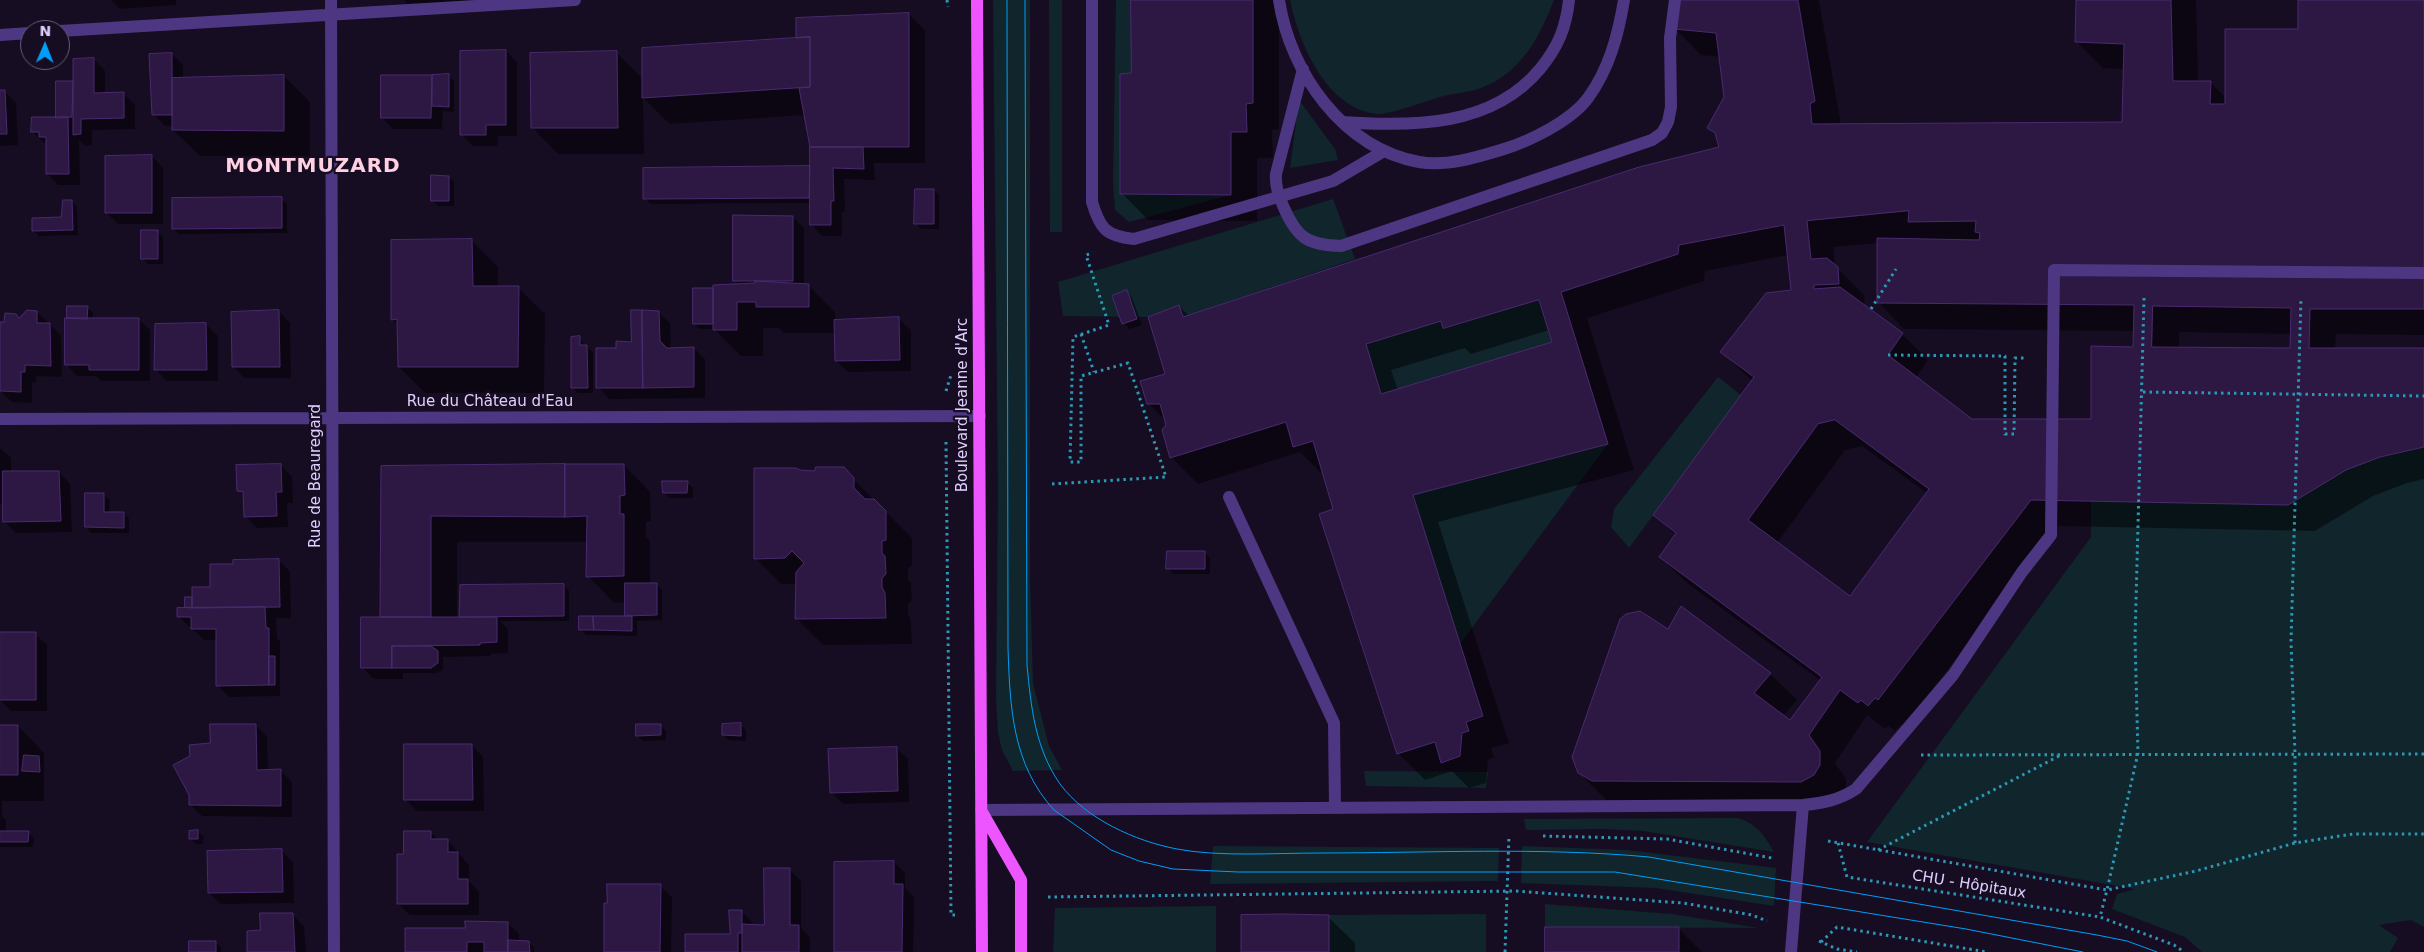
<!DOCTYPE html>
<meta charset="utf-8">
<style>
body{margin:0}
#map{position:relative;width:2424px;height:952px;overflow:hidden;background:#160d22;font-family:"DejaVu Sans",sans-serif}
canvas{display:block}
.north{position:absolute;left:20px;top:20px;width:50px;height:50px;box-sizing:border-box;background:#160d22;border:1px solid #675a7a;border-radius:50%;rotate:1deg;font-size:14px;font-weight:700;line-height:20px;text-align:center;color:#e0ceff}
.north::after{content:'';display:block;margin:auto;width:18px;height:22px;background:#009ef9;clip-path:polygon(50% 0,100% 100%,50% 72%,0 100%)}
</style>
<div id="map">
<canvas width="2424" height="952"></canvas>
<div class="north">N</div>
</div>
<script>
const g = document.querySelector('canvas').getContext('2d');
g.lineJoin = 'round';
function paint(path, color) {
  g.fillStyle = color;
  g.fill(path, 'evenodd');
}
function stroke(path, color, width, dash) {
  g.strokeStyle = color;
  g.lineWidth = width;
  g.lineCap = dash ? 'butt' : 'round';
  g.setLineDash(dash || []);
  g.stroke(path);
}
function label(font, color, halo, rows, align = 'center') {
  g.font = font + ' "DejaVu Sans",sans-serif';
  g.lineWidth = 4.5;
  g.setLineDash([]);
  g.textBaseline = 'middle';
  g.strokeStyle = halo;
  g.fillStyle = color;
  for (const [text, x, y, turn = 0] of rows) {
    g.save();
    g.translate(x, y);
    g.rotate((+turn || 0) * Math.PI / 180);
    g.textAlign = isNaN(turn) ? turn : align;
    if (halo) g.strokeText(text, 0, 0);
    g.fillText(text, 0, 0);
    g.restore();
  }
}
const green = new Path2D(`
 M993,0H1030V576L1033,683L1049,746L1062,770L1013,771L1002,750L998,733L996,698L998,489Z
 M1049,0H1062V232H1050Z
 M1116,0H1131V73L1120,74L1231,195L1129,222L1115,210L1113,184Z
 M1290,0H1554C1540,37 1520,74 1481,88C1468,93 1453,93 1440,97C1427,101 1388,115 1377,114C1326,108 1299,44 1290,0Z
 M1299,100L1335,149L1338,160L1290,168Z
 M1333,199L1355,259L1183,317L1179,305L1148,317L1063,316L1058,282Z
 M1539,300L1552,342L1381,394L1366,344L1441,321L1444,328Z
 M1718,377L1741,395L1629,548L1611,527L1614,509Z
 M1608,444L1460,644L1413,495Z
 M2424,447V927L2411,920L2379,925L2398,938L2390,952H2202L2185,937L2112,909L2117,894L2135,889L1867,842L2091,537V501L2346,470L2380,457Z
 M1364,771L1488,772L1486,788L1366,786Z
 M1738,818C1756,824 1764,834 1774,852L1643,831L1604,829L1526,830L1524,819Z
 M1213,846L1499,848L1498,881L1210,884Z
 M1522,846L1627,850L1776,868L1774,906L1656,888L1521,883Z
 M1545,904L1672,914L1759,928L1545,927Z
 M1216,906V952H1053L1055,908Z
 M1486,914V952H1329V915Z`);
const shadow = new Path2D(`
 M111,0H176V5L120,9Z
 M404,0H493V3L407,4Z
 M1132,0H1279V129L1272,130L1273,158H1257V221L1148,220L1122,193L1132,75Z
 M1679,0H1819L1841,125L2123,123L2125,69L2103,68L2077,42V0H2196L2198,82H2210L2227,99L2299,30L2300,0H2424V335L2336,334L2335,350H2424V479L2407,483L2373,496L2315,531L2057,526L1905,725L1902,724L1895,731L1888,726L1885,729L1867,715L1835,763L1846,779V792L1840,801L1828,808L1619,807L1606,800L1579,773L1633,613L1646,615L1668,630L1682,608L1770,674L1797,700L1783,716L1790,721L1821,681L1687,583L1660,557L1676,536L1655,515L1753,382L1722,352L1792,292L1788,255L1705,271L1704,281L1587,318L1634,470L1438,522L1509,743L1491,748L1494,757L1488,760L1486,783L1469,788L1452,771L1425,780L1398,753L1323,472L1321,473L1300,452L1198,484L1171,457L1166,421L1148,403L1167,374L1179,306L1189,316L1720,148L1717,137L1708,128L1726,97L1720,57L1701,55L1675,29ZM1879,243L1878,302L1904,329L2134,331V348L2092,421L1971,420L1916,378L1928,360L1902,334L1865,307L1864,295L1835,266L1833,247ZM1549,330L1553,343L1398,390L1391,370L1465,348L1471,354ZM2179,332L2292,334L2291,349L2179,348ZM1862,446L1927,493L1850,598L1777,543L1845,450Z
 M909,14L925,31V163H874L875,180L844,179L845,212H842V236H822L811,224V203L650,204L645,198L809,167L811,169V146L805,115L670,124L643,98L644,154H558L532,127L617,53L643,79L797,39Z
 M506,51L517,62V136H498L497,146H473L462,135Z
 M172,54L183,65V79L284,76L310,102V157L200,156L173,130V126H165L153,114Z
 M94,59L105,71V94H124L135,105V129L92,130V145L85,146L79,140L80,185H58L47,173V143H44L33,132L57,119L58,82H74Z
 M382,76H448L454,81V112L443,111L442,129H393L382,118Z
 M0,91H4L16,103L18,145L0,146Z
 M152,156L163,168V224H118L106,212Z
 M449,177L454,182V206H438L432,200Z
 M934,190L939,196V229H921L916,224Z
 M281,198L287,204V233L179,234L173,229Z
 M72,201L77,207L78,235L39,236L33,230L63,218Z
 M793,217L804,228V285L809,286L835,312V321L899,319L911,330V371L848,372L836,361V333H784L779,328H763V356H741L714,329H699L694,324L712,289L738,284L734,280Z
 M157,231L163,237V264H148L143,259Z
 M471,240L498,267V287L518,288L545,314L544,393H425L399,367V325L392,319Z
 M1127,292L1132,298L1142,325L1129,329L1124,323Z
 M87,307L93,313V319H138L150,330V381H101L96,376H77L66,364Z
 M279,311L290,323L291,378H244L233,366Z
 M37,312L61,335L62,377L36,376V383L32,382V403L12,402L0,391V333Z
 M658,312L670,323L671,349L694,348L705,359V398L609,399L598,387L617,349L632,343Z
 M206,324L218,336V381H167L156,370Z
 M580,338L585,346L593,352V393H578L572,387Z
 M0,448L11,458V472H59L70,484L72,532L16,533L4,521V504H0Z
 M281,465L292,477L293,503H287L288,527L257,528L245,516L244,497L239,491Z
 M624,465L650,492L651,521L646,522V537L650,541V585L656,584L662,590V620L637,621V636L586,635L581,630L626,617V602L614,603L588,576V542H457V618L564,585L569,591V621H500L508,629V653L491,654V656L443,657V669L437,673H403V679H374L363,668L383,618L382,467Z
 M843,469L912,538V566L908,568V580L911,583L912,600L908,604V614L911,621L912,644L823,645L796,618L797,584H781L755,558L799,472Z
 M687,483L693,488V498H670L664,493Z
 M104,494L110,500L109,513H124L129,519V533H91L86,527Z
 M1204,552L1210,558V574H1173L1168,568Z
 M279,560L290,572L291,618H276L277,638L280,641V696L229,697L217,685V640H204L179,617L189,609L186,607L194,598L211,588L234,565Z
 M35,634L47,645V711H11L0,700V635Z
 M256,725L267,737L268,771H281L292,782V817L202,816L190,804V795L211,744Z
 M660,725L666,731V740L643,741L637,736Z
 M741,725L746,730V741L729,740L723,735Z
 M0,726H18L44,753V801H2V816L6,820V832L28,833L34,838L33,847H0Z
 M472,745L483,757L484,811H417L405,799Z
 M897,748L908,759L909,802L843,804L831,792Z
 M198,832L204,837L203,844H196L190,838Z
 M431,833L439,840L448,841L469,865V881L479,892V915H410L398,904L404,855Z
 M282,851L293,862L294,903L221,904L209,893Z
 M894,862L905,873V888L914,897L913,952H835Z
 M789,869L801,881V928L810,938V952H686L731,935L741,911L753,923V926L765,927Z
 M660,886L672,897L671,952H605Z
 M293,915L304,926L306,952H248L261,931Z
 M1328,917L1355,943V952H1242Z
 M508,923L519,934V942H529L534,948V952H406L466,929Z
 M1678,928L1702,952H1546Z
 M216,942L221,948V952H190Z`);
const building = new Path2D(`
 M1131,0H1253V103L1246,104L1247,132H1231V195L1120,194V74L1131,73Z
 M1677,0H1798L1815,101L1810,104L1812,124L2122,122L2124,44L2075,42L2076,0H2171L2173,81H2211L2210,104H2225V29H2298V0H2424V309H2310L2309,348H2424V447L2380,457L2346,470L2288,505L2031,500L1878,700L1875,698L1868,706L1861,700L1858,703L1840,690L1809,735L1820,751V765L1814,775L1801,782L1592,781L1578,773L1572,757L1620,619L1626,614L1640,611L1668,629L1681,606L1771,673L1754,693L1790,720L1822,677L1659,557L1676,533L1653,515L1754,377L1720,352L1766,293L1791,290L1784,225L1679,245L1678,254L1561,292L1608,444L1413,495L1483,716L1466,722L1469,731L1462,733L1460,756L1441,763L1435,742L1397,754L1319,514L1333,509L1313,441L1293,447L1286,422L1170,458L1162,430L1166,425L1160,404H1147L1140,381L1165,374L1148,317L1179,305L1183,317L1639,167L1719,147L1715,133L1707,128L1724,97L1716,33L1674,29ZM1909,211L1908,222L1976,221L1975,232L1980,233L1979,240L1877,238V303L2134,305L2133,347L2091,346V419H1972L1888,355L1903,333L1840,287L1814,289V285L1839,284L1838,267L1827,258L1811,259L1807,221ZM1539,300L1552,342L1381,394L1366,344L1441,321L1443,328ZM2153,306L2291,308L2290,348L2152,347ZM1835,420L1929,489L1850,596L1748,520L1818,424Z
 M909,13V147H810L799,88L810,87V37L796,38V18Z
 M810,37V87L642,98V48Z
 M506,50V125H486V135H460V51Z
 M617,51L618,128H531L530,53Z
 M172,53V115H152L149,54Z
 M94,58V93L124,92V118L81,119V134L73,135V59Z
 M449,74V107L432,106V75Z
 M284,75V131L172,130V78Z
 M381,75H432L431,118H381Z
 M56,81H73L72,117L56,118Z
 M0,90H5L7,134H0Z
 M32,117H68L69,174H46V137H39V132H31Z
 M810,147H863L864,169L833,168L834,201H831V225H810Z
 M152,155V213H105V156Z
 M810,166L809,198L643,199V168Z
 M431,175L449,176V201H431Z
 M915,189H934V224H914Z
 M282,197V228L172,229V198Z
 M63,200H72L73,230L32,231V218L61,217Z
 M733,215L793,216V281H733Z
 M141,230H158V259H141Z
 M472,239L473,286H519L518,367H398L397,319L391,320V240Z
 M755,281L809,284V307H756V302H737V330H713V285L755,283Z
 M693,288H713V324H693Z
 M1127,290L1137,319L1122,324L1112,296Z
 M67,306H88L87,319L67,318Z
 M27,310L37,311V323H50L51,366L25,365V372H21V392L0,391V322H4L5,313L16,314L19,318Z
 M279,310L280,367H232L231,312Z
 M631,310H642L643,388H596V348H616V341L631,342Z
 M642,310L659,311L660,341L667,348L694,347V387L643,388Z
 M899,317L900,360L835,361L834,320Z
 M65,318H139V370H89V365H65Z
 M206,323L207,370H154L155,324Z
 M580,336V345H587L588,388H571V337Z
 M281,464L282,492H276L277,516L244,517L243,492L237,491L236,465Z
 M565,464H624L625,495L620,496V514H624V576L586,577L587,516L565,517Z
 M565,464V517L431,516V617H380L381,466Z
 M816,467H844L854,478V488L865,499H874L886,511V540L882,541V553L885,556L886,574L882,578V587L885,593L886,618L795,619L796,572L804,563L792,551L785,558L754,559V468H796L800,470L814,471Z
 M3,471H59L61,521L3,522Z
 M662,481H688L687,493H663Z
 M85,493H104V512H124V528L85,527Z
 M1167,551H1205V569H1166Z
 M279,559L280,607L192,608V587H210V564H233V560Z
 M625,583H657V615L625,616Z
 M564,584V616L459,617L460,585Z
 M185,597H192V608L185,607Z
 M265,607L266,628H269V685L216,686V629H191V617H177V608Z
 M579,616H593L594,630H579Z
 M593,616H632V631L594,630Z
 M361,617H497V642L480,643V645L392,646V668H361Z
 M0,632H36V700H0Z
 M392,646H431L438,651V663L431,668H392Z
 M269,656H275V685H269Z
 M741,723V736L722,735V724Z
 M210,724H256L257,770L281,769V806L189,805V795L173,765L190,756L189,745L210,743Z
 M636,724H661V735L636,736Z
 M0,725H18V775H0Z
 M404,744H472L473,800H404Z
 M897,747L898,791L830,793L828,749Z
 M24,755L39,756L40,772L22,771Z
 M198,830V839H189V831Z
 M0,831H29L28,842H0Z
 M404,831H431V839H448V852H458V879H468V904H397V854H403Z
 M282,849L283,892L208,893L207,851Z
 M894,861V884H903L902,952H834V862Z
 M764,868H790V925H799V952H742V924L764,925Z
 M607,884H661L660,952H604V903H607Z
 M729,910H742V933H738V952H685V934H730Z
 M260,913H293L295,952H247V931L260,930Z
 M1284,914L1329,915V952H1241V915Z
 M465,921L508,922V952H484V942H467V952H405V928H465Z
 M1545,927H1679V952H1545Z
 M508,940L529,941L530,952H508Z
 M189,941H216V952H189Z`);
const path = new Path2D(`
 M947,0L948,7
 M2144,298L2135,639L2138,753L2107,890L2196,871L2295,843L2353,834H2424
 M1871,309L1896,269
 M1081,334L1094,372
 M1888,355L2005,356V434H2014L2015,358H2024V360
 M946,391L951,375
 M2143,392L2424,396
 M946,442L951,915H957
 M1052,484L1166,477L1128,363L1081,376V462H1070L1073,337L1109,325L1086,255L1093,253
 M1921,755L2424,754
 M1543,836L1667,839L1772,858
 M1828,841L2107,890L2100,917L2174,945L2184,952
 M1838,843L1847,877L2100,917
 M2295,843V754L2291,641L2301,298
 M1878,850L2061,755
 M1048,897L1515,891L1683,903L1752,915L1767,921
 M1819,941L1837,949L1857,952
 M1821,942L1837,927L1987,952
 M1505,952L1509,835`);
const minor = new Path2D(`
 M331,0L334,952
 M1092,0V202C1100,229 1106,236 1134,239L1333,181L1384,151
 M1279,0C1290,73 1343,148 1419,162C1447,167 1478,157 1504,149C1530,141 1571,121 1588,98C1609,69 1618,36 1624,0
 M60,31L575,0
 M0,35L30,33
 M1303,69L1276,174C1275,187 1279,196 1284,208C1297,238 1308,245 1341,246L1652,140L1662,133L1668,122L1671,107L1670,38L1675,0
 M1342,122C1412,127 1492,127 1540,69C1558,47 1566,28 1569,0
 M0,419L980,416
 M1229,497L1334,723L1335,808
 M981,810L1803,805C1824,803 1839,800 1856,789L1953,675L2022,572L2051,535L2054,270L2424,273
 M1791,952L1803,805`);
const major = new Path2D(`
 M977,0L982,952
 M982,812L1021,880V952`);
const tram = new Path2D(`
 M1007,0L1008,648C1010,707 1012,764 1054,810L1111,850L1139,861L1173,869L1238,872H1615L1966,929L2083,952
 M1025,0L1027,665C1031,707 1035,748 1060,784C1086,819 1135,841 1177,849C1218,857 1277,853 1320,853C1429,853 1540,847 1649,857L2097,935L2127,941L2157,952`);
const streetNames = [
 ["Rue du Château d'Eau",490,402],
 ["Boulevard Jeanne d'Arc",963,405,-90],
 ["Rue de Beauregard",316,476,-90],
 ["CHU - Hôpitaux",1969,885,9]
];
const districtNames = [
 ["MONTMUZARD",313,167]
];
paint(green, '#10252c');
paint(shadow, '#0007');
paint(building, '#2c1843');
stroke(building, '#4a2a70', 1);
stroke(path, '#2b99b5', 3, [2.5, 4]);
stroke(minor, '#4e3782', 12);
stroke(major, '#ed55ff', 12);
stroke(tram, '#009ef9', 1);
label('15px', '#e0ceff', '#160d22', streetNames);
g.letterSpacing = '1px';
label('bold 20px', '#ffd0e1', '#160d22', districtNames);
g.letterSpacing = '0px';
</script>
